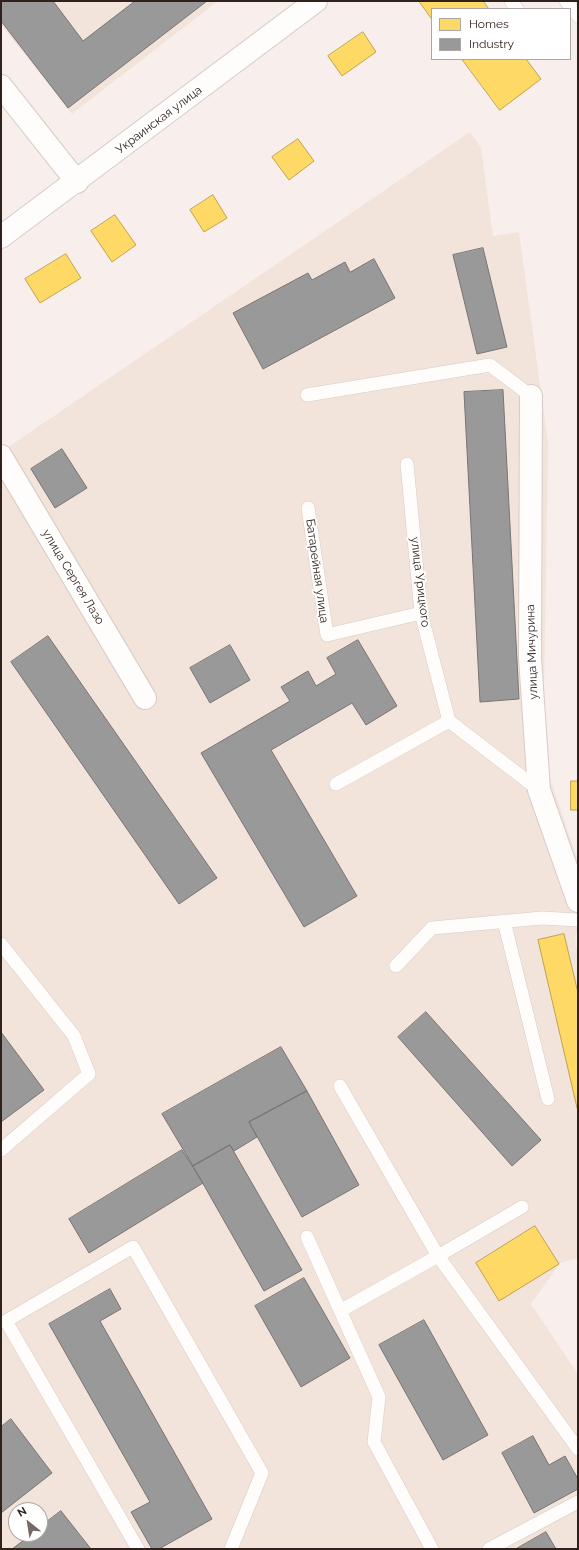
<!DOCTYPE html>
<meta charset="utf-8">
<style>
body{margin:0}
#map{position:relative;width:579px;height:1550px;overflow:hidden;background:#f8efec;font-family:Raleway,sans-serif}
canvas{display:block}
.frame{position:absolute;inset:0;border:2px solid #30211c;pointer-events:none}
.legend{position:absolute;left:431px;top:8px;width:140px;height:52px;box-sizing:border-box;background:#fff;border:1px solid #aca6a4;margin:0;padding:5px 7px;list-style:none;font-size:12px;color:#30211c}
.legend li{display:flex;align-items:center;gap:8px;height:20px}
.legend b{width:20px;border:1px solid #aca6a4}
.north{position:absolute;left:8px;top:1502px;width:40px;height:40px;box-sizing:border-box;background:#fff;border:1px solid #aca6a4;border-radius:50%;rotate:330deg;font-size:11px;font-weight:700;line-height:16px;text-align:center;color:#30211c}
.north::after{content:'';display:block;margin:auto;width:14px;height:18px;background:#766965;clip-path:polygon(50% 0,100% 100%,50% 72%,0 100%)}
</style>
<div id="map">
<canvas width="579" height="1550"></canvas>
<div class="frame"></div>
<ul class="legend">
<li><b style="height:11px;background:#ffd966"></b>Homes</li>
<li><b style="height:11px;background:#999"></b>Industry</li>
</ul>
<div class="north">N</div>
</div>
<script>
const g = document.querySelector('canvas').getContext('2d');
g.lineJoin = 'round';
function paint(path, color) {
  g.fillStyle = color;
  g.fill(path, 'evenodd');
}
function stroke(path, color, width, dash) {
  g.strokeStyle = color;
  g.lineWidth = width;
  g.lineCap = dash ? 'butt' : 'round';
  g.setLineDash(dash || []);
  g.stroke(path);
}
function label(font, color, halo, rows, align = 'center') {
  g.font = font + ' Raleway,sans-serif';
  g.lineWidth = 4;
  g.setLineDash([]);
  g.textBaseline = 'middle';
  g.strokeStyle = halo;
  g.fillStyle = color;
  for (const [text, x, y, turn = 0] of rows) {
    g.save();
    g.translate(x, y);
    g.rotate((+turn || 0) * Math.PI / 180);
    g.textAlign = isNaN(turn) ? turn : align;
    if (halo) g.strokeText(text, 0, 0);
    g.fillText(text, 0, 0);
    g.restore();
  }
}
const industrial = new Path2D(`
 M1,1H218L72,114L1,25Z
 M470,132L481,148L493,236L519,232L548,443L543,758L578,861V930L575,938L578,954V1258L560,1263L531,1304L578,1374V1549H1V452ZM16,1510H40V1534H16Z`);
const homes = new Path2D(`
 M419,1H483L489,9H432V19Z
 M363,32L376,52L342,76L328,56Z
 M462,59H526L541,79L500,110Z
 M298,139L314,161L289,180L272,157Z
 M213,195L227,218L204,232L190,210Z
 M115,215L136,245L112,262L91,231Z
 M66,254L81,278L40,303L25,279Z
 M571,781H578V810H571Z
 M564,934L578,993V1112L538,940Z
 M535,1226L559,1264L499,1301L476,1263Z`);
const industry = new Path2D(`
 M1,1H53L83,41L135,1H207L68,108L1,21Z
 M483,248L507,347L477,354L453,255Z
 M374,259L395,298L263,369L233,313L308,273L312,280L345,262L350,272Z
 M503,390L519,699L480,702L464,392Z
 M62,449L87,488L55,508L31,469Z
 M48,636L217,878L179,904L11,662Z
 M358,640L397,706L366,725L352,703L271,750L357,896L304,927L201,753L290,701L281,687L308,671L316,686L336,674L327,658Z
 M230,645L250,680L210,703L190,668Z
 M426,1012L541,1140L512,1166L398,1037Z
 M1,1032L44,1090L1,1122Z
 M281,1047L307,1091L249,1122L257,1137L234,1151L230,1145L193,1166L162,1114Z
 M307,1091L359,1185L302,1217L249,1122Z
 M230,1145L302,1270L264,1291L193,1166Z
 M182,1150L203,1183L89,1253L69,1219Z
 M304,1278L350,1358L301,1387L255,1306Z
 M110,1289L121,1309L100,1321L212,1519L159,1549H152L131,1512L150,1502L49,1324Z
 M424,1320L488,1435L443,1460L379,1345Z
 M11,1419L52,1473L1,1513V1427Z
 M533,1436L549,1465L565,1456L578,1479V1489L534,1513L502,1453Z
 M61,1511L91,1549H12L32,1534H40V1527Z
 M546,1532L556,1549H516Z`);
const lane = new Path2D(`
 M511,1L517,9
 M566,1L578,16
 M307,395L490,365L531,396
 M407,464L421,613L449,721
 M308,508L327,635L421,613
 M449,721L539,790
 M336,784L449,721
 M504,921L548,1099
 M1,944L74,1036L89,1074L1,1150
 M396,966L432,928L542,918L578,920
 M340,1086L438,1256L340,1311
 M522,1207L438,1256L578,1449
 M307,1237L379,1397L374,1442L432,1549
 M138,1549L6,1321L133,1247L262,1473L231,1549
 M489,1549L578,1502`);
const street = new Path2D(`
 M1,86L77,182
 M531,396L530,658L539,790L578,901
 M1,456L145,698`);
const secondary = new Path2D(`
 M1,237L316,1`);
const streetNames = [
 ["Украинская улица",159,120,-37],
 ["Батарейная улица",317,571,82],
 ["улица Сергея Лазо",73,577,59],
 ["улица Урицкого",420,582,83],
 ["улица Мичурина",532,652,-92]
];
paint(industrial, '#f2e4da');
paint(homes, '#ffd966');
stroke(homes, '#c1a250', 1);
paint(industry, '#999');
stroke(industry, '#7a7574', 1);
stroke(lane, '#d6cbc7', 14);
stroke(street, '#d6cbc7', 24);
stroke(secondary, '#d6cbc7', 24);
stroke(lane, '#fefdfc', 13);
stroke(street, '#fefdfc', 22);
stroke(secondary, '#fefdfc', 22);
label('12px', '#30211c', '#fff', streetNames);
</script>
